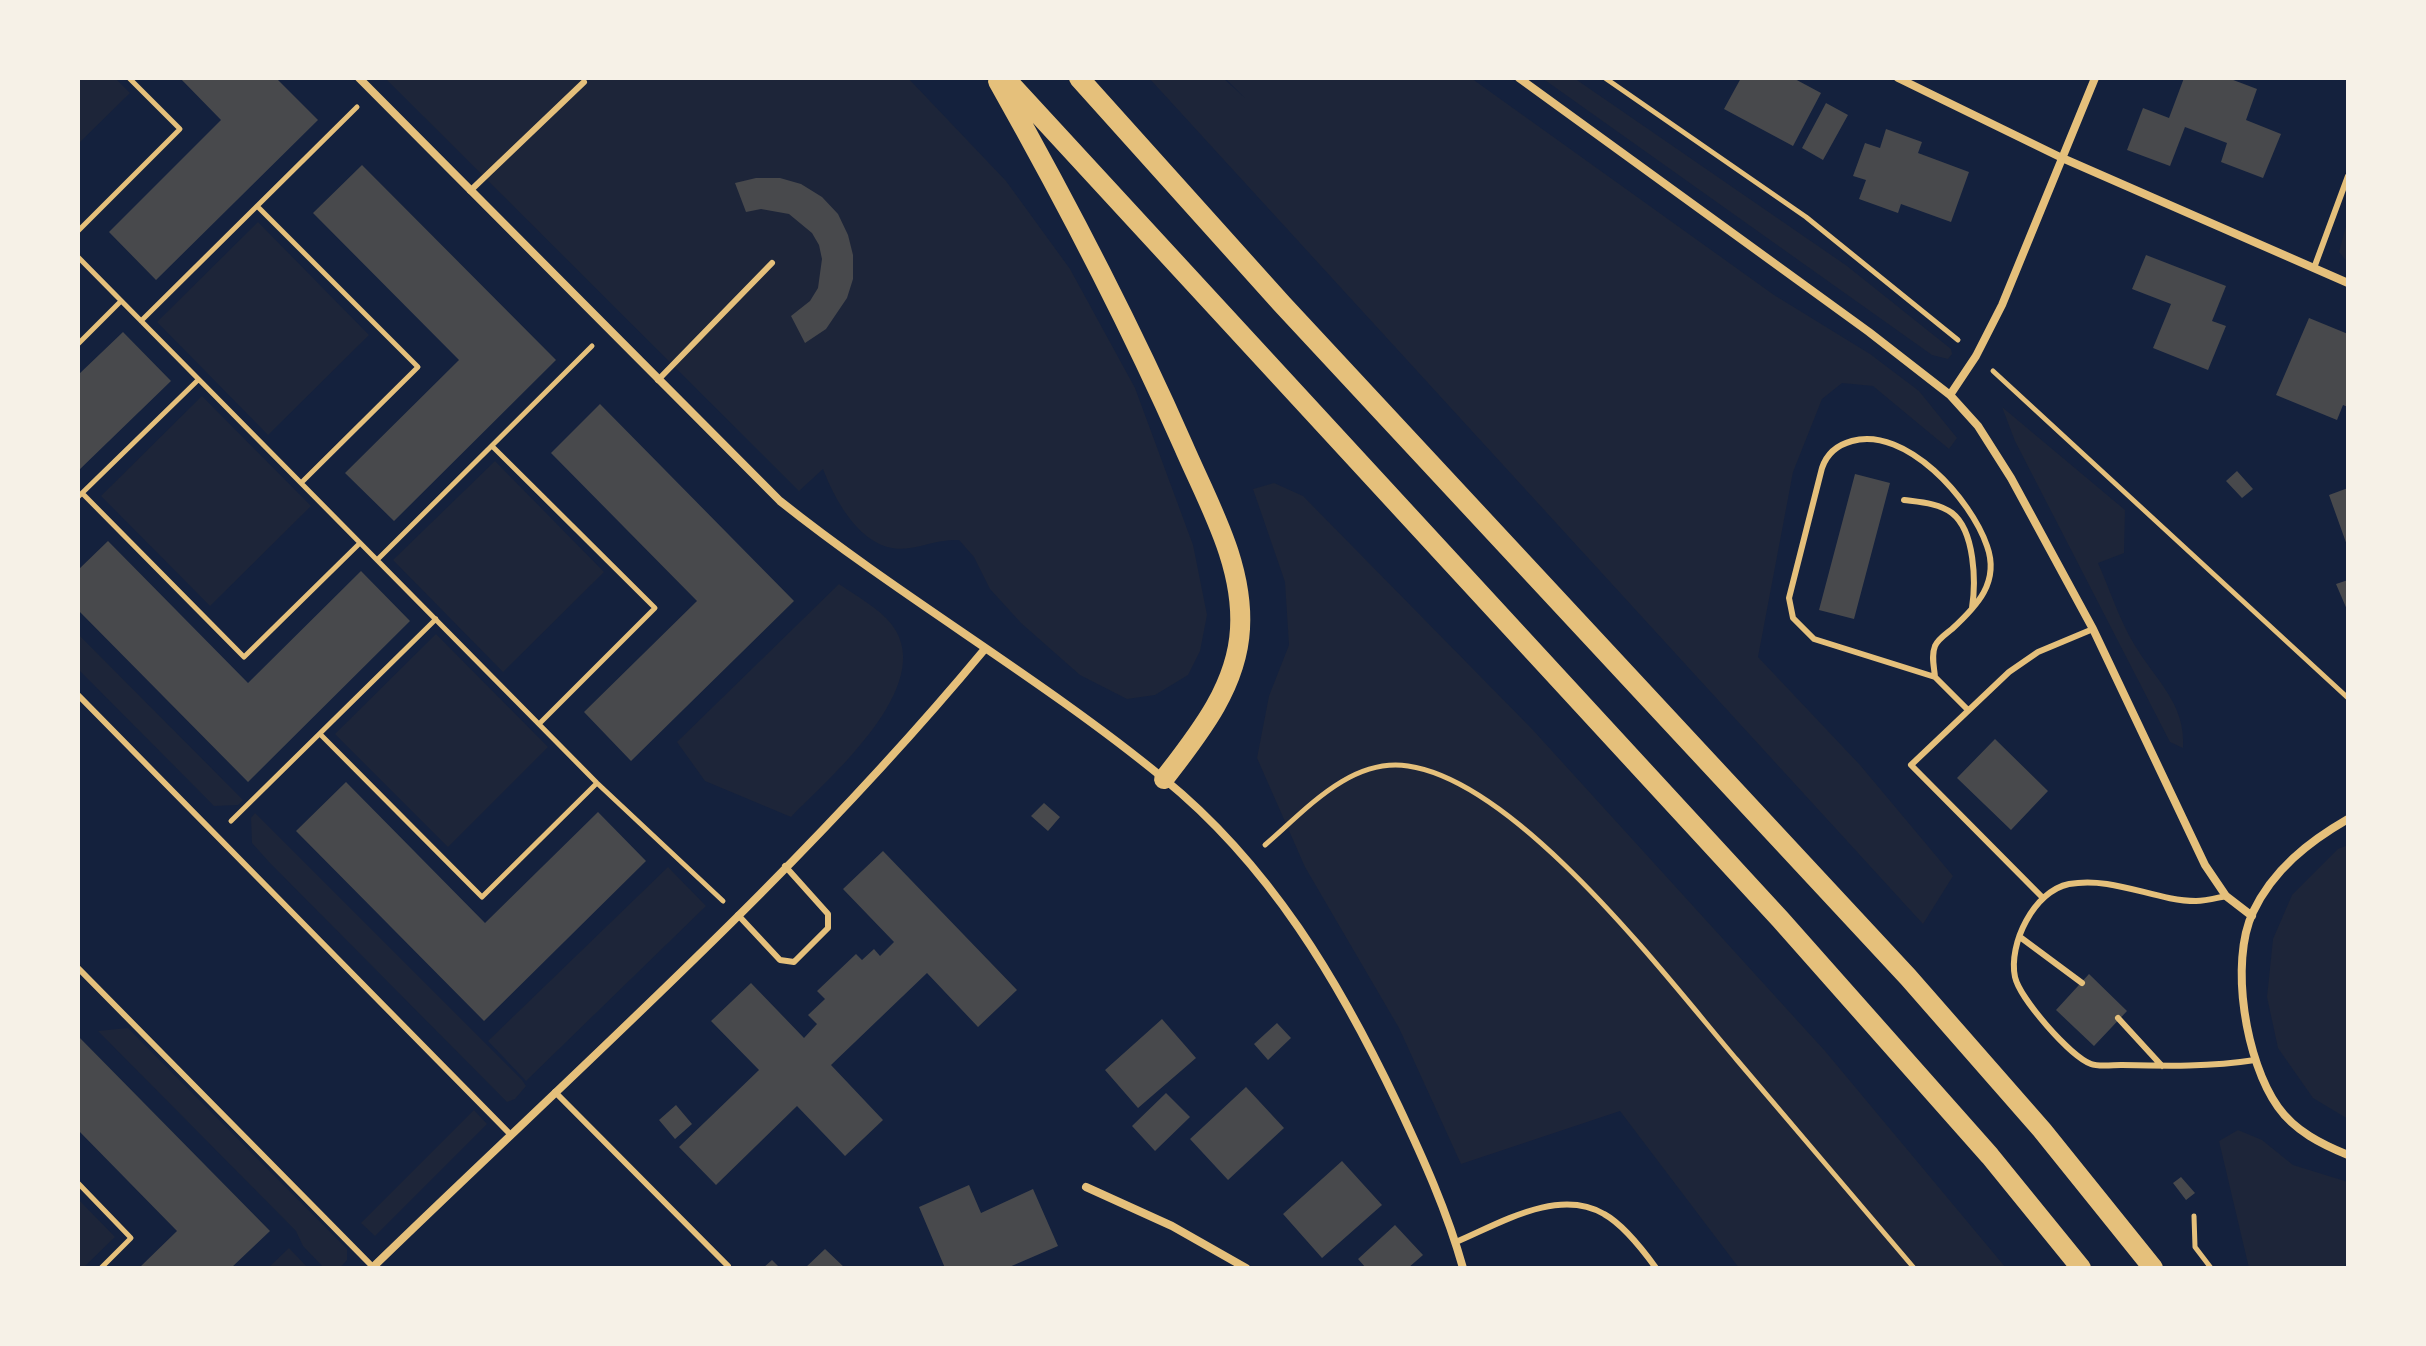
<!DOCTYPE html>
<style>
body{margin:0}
#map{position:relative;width:2426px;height:1346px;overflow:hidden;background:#14213d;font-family:Mulish,sans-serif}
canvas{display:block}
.frame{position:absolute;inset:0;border:80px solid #f6f1e7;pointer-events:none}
</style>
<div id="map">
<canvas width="2426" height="1346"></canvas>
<div class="frame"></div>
</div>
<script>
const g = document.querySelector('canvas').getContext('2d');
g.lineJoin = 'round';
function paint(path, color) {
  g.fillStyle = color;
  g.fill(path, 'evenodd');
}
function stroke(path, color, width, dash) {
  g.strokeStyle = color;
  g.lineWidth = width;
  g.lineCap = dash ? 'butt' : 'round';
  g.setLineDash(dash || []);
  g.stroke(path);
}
const green = new Path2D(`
 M78,78H115L130,93L78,144Z
 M385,78H908L1006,181L1070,269L1135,388L1193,545L1207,615L1200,651L1188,675L1155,695L1127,699L1080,675L1021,623L990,589L974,557L959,540C941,539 928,545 910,548C865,556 836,503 823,469L799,491Z
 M1149,78H1223L1245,98L1225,78H1471L1774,295L1870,354L1919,391L1957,438L1949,449L1873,386L1842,383L1822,399L1793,472L1758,657L1860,765L1953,876L1923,924Z
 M1542,78H1574L1847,266L1951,349L1952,354L1948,359L1932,355Z
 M2348,219V263L2339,252Z
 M258,222L369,335L268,435L157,322Z
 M202,396L311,506L210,606L101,496Z
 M2002,407L2125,510L2124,553L2098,563C2110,590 2119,619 2134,644C2155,680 2186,703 2183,748L2170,742L2015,441Z
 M495,461L604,572L503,672L393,560Z
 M1274,483L1303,496L1532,729L1825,1051L2006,1268H1739L1620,1111L1461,1164L1399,1028L1305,867L1257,758L1269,696L1289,645L1285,582L1253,489Z
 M839,584C856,596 879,608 892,625C938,685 829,778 791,817L705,781L677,742Z
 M78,634L243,800L238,805L214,806L78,669Z
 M436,634L548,747L448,847L335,734Z
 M255,813L522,1080L526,1086L515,1099L507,1102L269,862L252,843L251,818Z
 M2348,845V1119L2313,1098L2278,1048L2267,997L2273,939L2292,895L2338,849Z
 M668,867L706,906L526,1081L488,1041Z
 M128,1028L347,1249V1260L340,1268H324L303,1246L296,1231L98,1031Z
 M474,1110L487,1124L375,1236L361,1223Z
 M2238,1130L2262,1140L2293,1165L2348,1182V1260L2343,1268H2249L2219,1141Z
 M78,1199L115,1237L83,1268H78Z
 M289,1248L308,1268H268Z`);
const building = new Path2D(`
 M180,78H276L318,120L156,280L109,232L221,120Z
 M1741,78H1793L1821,93L1793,146L1724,109Z
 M2184,78H2228L2257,89L2246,120L2281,134L2263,178L2221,162L2227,143L2185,127L2170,166L2127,150L2143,108L2169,118Z
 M1826,103L1848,115L1823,160L1802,148Z
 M1886,129L1922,142L1918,153L1969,172L1951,222L1901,204L1898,213L1859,199L1866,180L1853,176L1865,143L1880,148Z
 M362,165L556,360L394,521L345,473L459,360L313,213Z
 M756,178H780L801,184L822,197L838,214L848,235L853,255V279L847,298L826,329L805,343L791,316L810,301L818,288L822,259L819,245L812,233L789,214L761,209L746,212L735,183Z
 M2146,255L2226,286L2212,321L2226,326L2208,370L2153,348L2171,304L2132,289Z
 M2309,318L2348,334V407L2343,405L2337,420L2276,395Z
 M123,332L171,381L78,471V375Z
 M600,404L794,601L631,761L584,712L697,601L551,453Z
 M2237,471L2253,489L2242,498L2226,481Z
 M1855,474L1890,483L1854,619L1819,610Z
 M2348,488V548L2329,495Z
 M108,541L248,683L361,571L410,621L248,782L78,610V570Z
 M2348,580V612L2336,584Z
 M1995,739L2048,791L2011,830L1957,778Z
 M346,782L485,923L598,812L646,861L484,1021L296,831Z
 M1044,803L1060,817L1048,831L1031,816Z
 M883,851L1017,990L978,1027L927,973L831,1065L883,1120L845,1156L797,1106L716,1185L679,1147L759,1070L711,1021L751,983L804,1038L817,1024L808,1015L825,999L817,991L856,954L862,960L874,949L880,956L894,942L843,889Z
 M2089,974L2127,1011L2094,1046L2056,1010Z
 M1162,1019L1196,1058L1138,1108L1105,1070Z
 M1277,1023L1291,1038L1268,1060L1254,1044Z
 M78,1036L270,1231L231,1268H139L177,1231L78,1130Z
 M1246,1087L1284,1128L1228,1180L1190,1139Z
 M1166,1093L1190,1117L1155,1151L1132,1126Z
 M676,1105L692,1124L675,1139L659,1120Z
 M1342,1161L1382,1205L1322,1258L1283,1214Z
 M2181,1177L2195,1193L2186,1200L2173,1183Z
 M969,1185L981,1213L1033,1189L1058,1246L1007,1268H945L919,1207Z
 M1395,1225L1423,1255L1408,1268H1366L1358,1259Z
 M825,1249L845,1268H805Z
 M772,1260L780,1268H763Z`);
const path = new Path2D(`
 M1605,78L1806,217L1958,340
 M257,206L418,367L301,483
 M78,231L180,129L129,78
 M78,257L597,783L723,901
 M141,321L357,107
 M78,344L121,301
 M1993,371L2348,698
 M492,446L655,608L539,724
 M82,493L244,657L360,543
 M78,497L198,380
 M377,560L592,346
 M320,734L482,897L597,783
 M231,821L436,619
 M1265,845C1304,812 1350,757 1408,766C1519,782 1666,977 1737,1060C1796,1129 1855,1199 1914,1268
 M78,1183L131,1238L101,1268
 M2194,1216L2195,1247L2211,1268`);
const service = new Path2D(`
 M470,191L584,82
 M2314,268L2348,176
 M658,380L772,263
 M1904,500C1919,502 1939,503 1952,513C1975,531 1976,582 1972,608
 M1935,677C1934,666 1931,656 1935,646C1938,639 1946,634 1952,629C1977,606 2000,582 1987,546C1971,499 1906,426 1852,441C1837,445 1827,453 1822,468L1789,598L1793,618L1814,639L1935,677L1967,709
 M78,695L511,1135
 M2226,896C2216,898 2206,901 2196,901C2155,901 2114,876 2069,884C2034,891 2008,944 2015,977C2020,999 2070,1056 2091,1064C2098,1067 2113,1065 2121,1065C2167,1066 2210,1067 2255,1060
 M2043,898L1911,765L2009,672L2038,652L2093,629
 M738,915L780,960L794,962L828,928V914L785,866
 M2020,937L2082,983
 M78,968L373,1267
 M2118,1018L2162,1066
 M555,1092L728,1266
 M1456,1242C1499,1224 1558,1187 1604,1214C1624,1225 1643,1250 1656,1268`);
const minor = new Path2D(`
 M359,78L780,501C903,599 1041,678 1163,778C1270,865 1339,981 1398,1105C1423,1158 1447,1211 1463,1268
 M1519,78L1869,332L1950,395L1978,426L2011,478L2093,629L2205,865L2226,896L2252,916
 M1898,78L2060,157L2348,283
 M1950,395L1976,356L2002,305L2095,78
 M2348,819C2308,842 2273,870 2253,912C2229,963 2246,1062 2278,1107C2295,1131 2321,1144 2348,1155
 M1086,1187L1172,1226L1246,1268
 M372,1268C580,1066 799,873 984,650`);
const primary = new Path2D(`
 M1005,78L1780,919L1990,1156L2081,1268
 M1079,78L1282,304L1908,977L2042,1130L2153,1268
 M998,81C1065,200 1128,320 1183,445C1208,503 1244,564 1240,629C1237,687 1198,735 1164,779`);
paint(green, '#1d2539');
paint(building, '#48494c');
stroke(path, '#e5c07b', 5);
stroke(service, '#e5c07b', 6);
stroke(minor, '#e5c07b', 8);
stroke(primary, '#e5c07b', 20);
</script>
